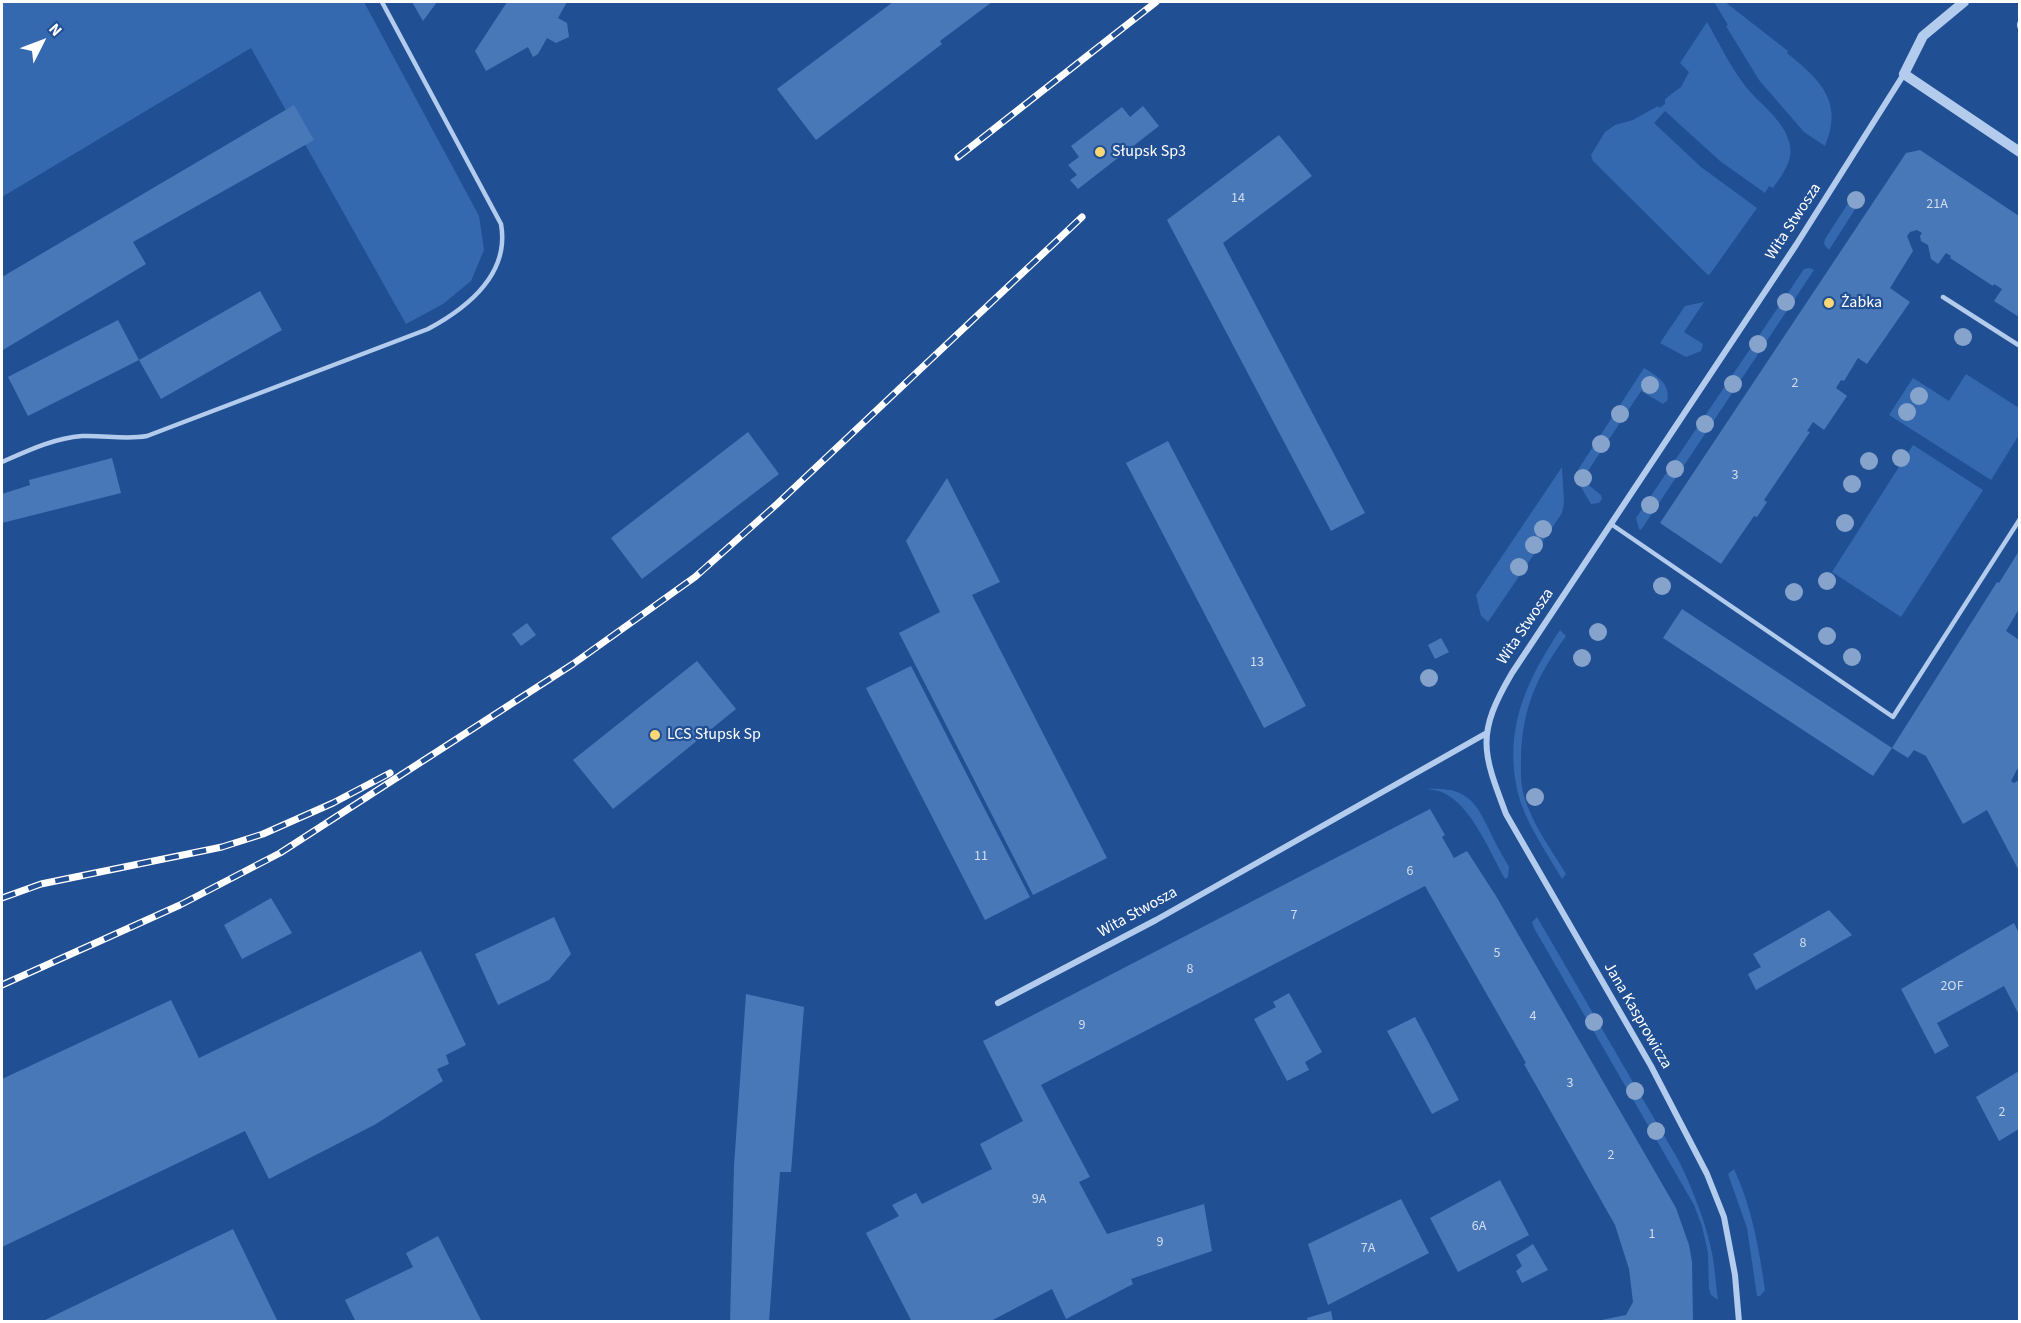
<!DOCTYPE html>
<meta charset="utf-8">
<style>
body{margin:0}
#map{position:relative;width:2021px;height:1323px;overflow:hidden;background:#214f93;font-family:"Source Sans 3",sans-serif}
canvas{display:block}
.frame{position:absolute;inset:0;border:3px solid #fff;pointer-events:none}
.north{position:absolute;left:12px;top:12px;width:60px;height:60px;-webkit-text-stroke:4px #214f93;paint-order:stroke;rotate:48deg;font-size:16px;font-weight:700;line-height:24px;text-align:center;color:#fff}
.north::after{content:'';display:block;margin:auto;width:21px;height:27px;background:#fff;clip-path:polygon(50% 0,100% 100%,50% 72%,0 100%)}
</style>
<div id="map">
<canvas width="2021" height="1323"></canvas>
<div class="frame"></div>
<div class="north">N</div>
</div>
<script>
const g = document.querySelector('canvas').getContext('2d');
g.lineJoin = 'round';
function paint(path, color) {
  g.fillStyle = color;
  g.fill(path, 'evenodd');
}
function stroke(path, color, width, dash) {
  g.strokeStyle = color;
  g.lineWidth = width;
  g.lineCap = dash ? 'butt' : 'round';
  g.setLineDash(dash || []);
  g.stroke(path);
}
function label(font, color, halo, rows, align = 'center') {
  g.font = font + ' "Source Sans 3",sans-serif';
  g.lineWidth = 4.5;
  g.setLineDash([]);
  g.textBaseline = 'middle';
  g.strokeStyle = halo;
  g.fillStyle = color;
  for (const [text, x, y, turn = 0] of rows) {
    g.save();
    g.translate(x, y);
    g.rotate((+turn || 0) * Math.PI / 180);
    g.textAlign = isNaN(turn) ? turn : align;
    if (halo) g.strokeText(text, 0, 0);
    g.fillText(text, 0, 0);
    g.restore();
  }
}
const green = new Path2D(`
 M2,2H364L479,216L484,250L471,281L443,304L406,324L251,48L2,197Z
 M1714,2H1725L1788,51L1787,53C1820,80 1844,101 1825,146L1804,132L1759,80L1726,26L1728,25Z
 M1707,22C1719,43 1729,64 1743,83C1757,103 1786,120 1790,146C1793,162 1781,176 1773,188L1769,186L1765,193L1720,161L1665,111L1654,123L1701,167L1757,208L1710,274L1708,275L1593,161L1591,155L1605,132L1615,125L1633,120L1658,106L1659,108L1665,104V99L1681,87L1689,72L1680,63Z
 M1856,191L1861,200L1829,250L1824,244L1825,239Z
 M1810,268L1814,270L1641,530L1639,529L1636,518L1804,269Z
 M1704,302L1684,332L1703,344L1701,351L1686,357L1660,343L1685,306Z
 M1644,368C1657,376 1671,384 1667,401L1663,404L1641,391L1582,480L1601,495L1602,499L1599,503L1591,504L1575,477L1576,473Z
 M1966,374L2019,408V435L1991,480L1889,415L1913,378L1949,401Z
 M1913,445L1983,490L1901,617L1832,572Z
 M1562,467L1564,503L1562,513L1488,622L1481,616L1476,595Z
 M1560,630L1566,636C1538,675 1523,705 1521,755C1521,768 1520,783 1524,796C1532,824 1551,849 1566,874L1562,879C1546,851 1524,821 1517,789C1504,727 1527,680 1560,630Z
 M1427,789C1472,786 1478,807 1495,842C1499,850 1504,858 1509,867L1508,877L1505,879C1492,856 1473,810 1449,796C1442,791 1435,790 1427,789Z
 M1537,917L1680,1163C1694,1193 1707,1225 1713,1258C1715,1272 1716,1286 1718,1300L1711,1295L1709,1289L1708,1253L1702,1226L1694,1205L1534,928L1532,922Z
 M1734,1169C1752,1207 1759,1249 1765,1290L1760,1296H1757L1747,1228L1728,1174Z`);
const building = new Path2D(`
 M412,2H437L423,21Z
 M507,2H567L558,18L567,23L569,37L556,43L547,38L538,54L533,57L528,47L486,71L475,51Z
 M893,2H992L940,41L942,44L816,140L777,89Z
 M294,105L314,140L133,242L146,264L3,350L2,277Z
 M1143,106L1159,126L1078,189L1070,180L1077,175L1068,165L1079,157L1071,146L1122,107L1130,117Z
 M1279,135L1312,176L1223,243L1365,513L1331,531L1167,220Z
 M1920,150L2019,216V317L1994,301L2002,289L1994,284L1993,286L1950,258L1951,256L1946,253L1938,264L1931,259L1928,245L1921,241L1920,236L1922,233L1917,230L1910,232L1907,236L1913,251L1890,288L1910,302L1867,364L1858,358L1844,381L1841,380L1836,388L1847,396L1824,430L1813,422L1807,431L1810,432L1764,500L1767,502L1757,517L1754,516L1721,564L1660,523L1906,153Z
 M260,291L282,330L161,399L139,360Z
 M118,320L139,360L28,416L8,377Z
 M748,432L779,474L642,579L611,538Z
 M1168,441L1306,706L1264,728L1126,463Z
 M112,458L121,493L2,523V494L30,485L29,480Z
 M947,478L1000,582L972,595L1107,858L1033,895L899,633L940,612L906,541Z
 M2019,551V609L2006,631L2019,640V766L2011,781L2014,783L2019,780V871L1987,810L1963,824L1926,756L1914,750L1908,758L1892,748L1873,776L1663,638L1682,609L1892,748L1997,582L1999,583Z
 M527,623L536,635L521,646L512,634Z
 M1441,638L1449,652L1435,659L1428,645Z
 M697,661L736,709L613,809L573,760Z
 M911,666L1030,897L985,920L866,688Z
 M1430,809L1445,835L1442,837L1454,858L1467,851L1496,896L1676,1208L1689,1245L1692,1262L1693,1322H1592L1626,1315L1633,1302L1629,1269L1615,1225L1524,1064L1526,1063L1425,886L1041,1085L1090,1177L1079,1182L1107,1234L1204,1204L1212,1251L1131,1279L1133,1284L1066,1319L1052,1289L989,1322H912L866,1233L899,1216L892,1205L916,1193L922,1204L992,1169L980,1144L1023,1121L983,1041Z
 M271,898L292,933L242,959L224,925Z
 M1829,910L1852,935L1756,990L1748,974L1761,967L1753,954Z
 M554,917L571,954L549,980L498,1005L475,954Z
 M2014,923L2019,933V1015L2004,986L1937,1023L1949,1046L1935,1054L1901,989Z
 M421,951L466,1045L446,1055L449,1064L437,1069L443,1081L376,1124L269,1179L245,1131L2,1247V1079L171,1000L199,1058Z
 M1289,993L1322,1052L1305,1062L1309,1070L1287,1081L1254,1019L1276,1007L1273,1002Z
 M746,994L804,1007L791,1172H780L769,1322H730L734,1166Z
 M1415,1017L1459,1100L1432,1114L1387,1031Z
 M2019,1071V1129L1999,1141L1976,1097Z
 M1500,1180L1529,1235L1458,1272L1430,1218Z
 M1401,1199L1429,1253L1328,1305L1308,1244Z
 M233,1229L278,1322H41Z
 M438,1236L482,1322H356L345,1300L413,1267L406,1253Z
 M1533,1244L1548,1270L1522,1283L1516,1271L1522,1266L1516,1255Z
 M1331,1311L1333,1322H1308L1307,1318Z`);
const service = new Path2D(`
 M1943,297L2020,346
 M2,462C27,451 54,438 82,436C104,435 125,440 147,436L428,329C467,308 510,274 501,224L382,2
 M1611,524L1893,717L2020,519`);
const minor = new Path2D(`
 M2020,24V26
 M998,1003L1156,920L1485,734
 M1739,1322L1735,1275L1724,1217L1707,1174L1651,1066L1506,814C1482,751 1476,734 1512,673L1796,245L1904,74`);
const tertiary = new Path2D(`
 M1964,2L1923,36L1904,74L2020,152`);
const rail = new Path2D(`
 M958,157L1156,2
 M2,898L41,884L222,847L263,834L333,803L390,773
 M2,985L180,905L280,853L573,664L695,577L777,504L1082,217`);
const trees = [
 [1856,200],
 [1786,302],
 [1963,337],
 [1758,344],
 [1733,384],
 [1650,385],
 [1919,396],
 [1907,412],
 [1620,414],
 [1705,424],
 [1601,444],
 [1901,458],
 [1869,461],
 [1675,469],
 [1583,478],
 [1852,484],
 [1650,505],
 [1845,523],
 [1543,529],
 [1534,545],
 [1519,567],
 [1827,581],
 [1662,586],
 [1794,592],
 [1598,632],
 [1827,636],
 [1852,657],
 [1582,658],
 [1429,678],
 [1535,797],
 [1594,1022],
 [1635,1091],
 [1656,1131]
];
const markers = [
 [1100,152,6,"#fad774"],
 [1829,303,6,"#fad774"],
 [655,735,6,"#fad774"]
];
const numberNames = [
 ["14",1238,199],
 ["21A",1937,205],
 ["2",1795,384],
 ["3",1735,476],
 ["13",1257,663],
 ["11",981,857],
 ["6",1410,872],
 ["7",1294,916],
 ["8",1803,944],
 ["5",1497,954],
 ["8",1190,970],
 ["2OF",1952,987],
 ["4",1533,1017],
 ["9",1082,1026],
 ["3",1570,1084],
 ["2",2002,1113],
 ["2",1611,1156],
 ["9A",1039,1200],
 ["6A",1479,1227],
 ["1",1652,1235],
 ["9",1160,1243],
 ["7A",1368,1249]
];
const poiNames = [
 ["Słupsk Sp3",1112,152],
 ["Żabka",1841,303],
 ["LCS Słupsk Sp",667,735]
];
const streetNames = [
 ["Wita Stwosza",1794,222,-57],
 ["Wita Stwosza",1526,627,-56],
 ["Wita Stwosza",1138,913,-29],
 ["Jana Kasprowicza",1637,1016,60]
];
paint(green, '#3469b0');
paint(building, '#4978b9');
stroke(service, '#b3cced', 4.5);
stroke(minor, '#b3cced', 6);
stroke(tertiary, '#b3cced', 10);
stroke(rail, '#fff', 7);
stroke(rail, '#214f93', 4.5, [14]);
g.fillStyle = '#86a3cc';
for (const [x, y] of trees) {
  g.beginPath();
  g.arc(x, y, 9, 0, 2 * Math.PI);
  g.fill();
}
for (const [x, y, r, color] of markers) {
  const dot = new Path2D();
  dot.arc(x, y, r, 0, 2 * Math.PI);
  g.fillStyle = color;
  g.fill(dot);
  stroke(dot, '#214f93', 2);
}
label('14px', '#d2ddee', null, numberNames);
label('16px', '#fff', '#214f93', poiNames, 'left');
label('16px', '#fff', '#214f93', streetNames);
</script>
